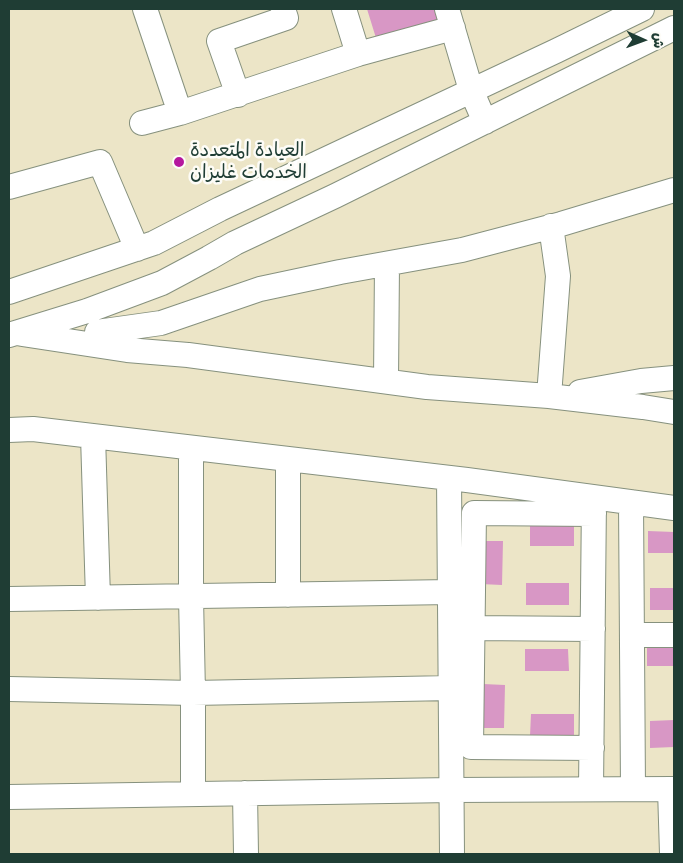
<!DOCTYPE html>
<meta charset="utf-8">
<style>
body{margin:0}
#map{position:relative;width:683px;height:863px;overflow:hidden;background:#ece5c7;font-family:Sriracha,"Playpen Sans Arabic",sans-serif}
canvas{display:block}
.frame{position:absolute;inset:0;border:10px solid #1f3d34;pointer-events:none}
.north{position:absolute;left:618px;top:15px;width:50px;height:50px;-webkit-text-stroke:4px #fdfcf7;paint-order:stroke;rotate:92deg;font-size:14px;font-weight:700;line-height:20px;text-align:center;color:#1f3d34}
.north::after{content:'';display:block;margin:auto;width:18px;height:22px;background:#1f3d34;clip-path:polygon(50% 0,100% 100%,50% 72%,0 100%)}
</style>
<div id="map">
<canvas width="683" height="863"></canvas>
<div class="frame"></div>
<div class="north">ش</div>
</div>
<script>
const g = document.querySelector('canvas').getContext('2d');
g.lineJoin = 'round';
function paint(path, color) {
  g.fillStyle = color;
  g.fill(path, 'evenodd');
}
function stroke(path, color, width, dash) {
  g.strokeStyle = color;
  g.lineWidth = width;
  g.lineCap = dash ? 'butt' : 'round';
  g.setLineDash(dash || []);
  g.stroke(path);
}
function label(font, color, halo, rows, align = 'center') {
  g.font = font + ' Sriracha,"Playpen Sans Arabic",sans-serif';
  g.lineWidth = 5;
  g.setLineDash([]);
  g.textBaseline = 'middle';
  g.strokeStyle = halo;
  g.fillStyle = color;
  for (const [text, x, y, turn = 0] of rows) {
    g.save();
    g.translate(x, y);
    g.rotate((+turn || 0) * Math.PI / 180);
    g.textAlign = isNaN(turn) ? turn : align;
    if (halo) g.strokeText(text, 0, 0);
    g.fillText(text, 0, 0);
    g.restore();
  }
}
const building = new Path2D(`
 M367,9H435L439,19L376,38Z
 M530,524L574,525V546H530Z
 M648,531L674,532V553H648Z
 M481,541H503L502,585L480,584Z
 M526,583H569V605H526Z
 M650,588H674V610H650Z
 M647,644H674V666H647Z
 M525,649H568L569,671H525Z
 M483,684L505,685L504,728H482Z
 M531,714H574V736H530Z
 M674,720V747L650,748V721Z`);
const minor = new Path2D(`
 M145,9L180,113
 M344,9L358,54
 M447,9L471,90L485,122
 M238,95L219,41L286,18L283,9
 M142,123L180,113L358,54L453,28
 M9,187L100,162L137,249
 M9,292L154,243L220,209L556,51L642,9
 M97,332L161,323L260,289L340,272L462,250L561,224L674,190
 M22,334L127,350L188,355L427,387L549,396L643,407L674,412
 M9,335L87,311L162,283L209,258L235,243L335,196L674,28
 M386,381L387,264
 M580,392L641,381L674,378
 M549,396L558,276L551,226
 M9,430L33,429L467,480L674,508
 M93,436L98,598
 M191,448V597L193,693V794
 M288,459V595
 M449,478L452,854
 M631,502L633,789
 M9,599L450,592
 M472,628L593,629
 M632,635H674
 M9,689L193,693L451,688
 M592,748L471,747L474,513L594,514
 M591,789L594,499
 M670,789L672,854
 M245,793L246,854
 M9,797L452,790L674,789`);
const markers = [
 [179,162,6,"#b5179e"]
];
const poiNames = [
 ["العيادة المتعددة",190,151],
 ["الخدمات غليزان",190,173]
];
paint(building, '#d897c5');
stroke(minor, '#86917e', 26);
stroke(minor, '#fff', 24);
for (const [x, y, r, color] of markers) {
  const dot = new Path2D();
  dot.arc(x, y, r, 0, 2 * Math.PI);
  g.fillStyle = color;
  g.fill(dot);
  stroke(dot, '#fdfcf7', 2);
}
label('19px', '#1f3d34', '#fdfcf7', poiNames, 'left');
</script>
